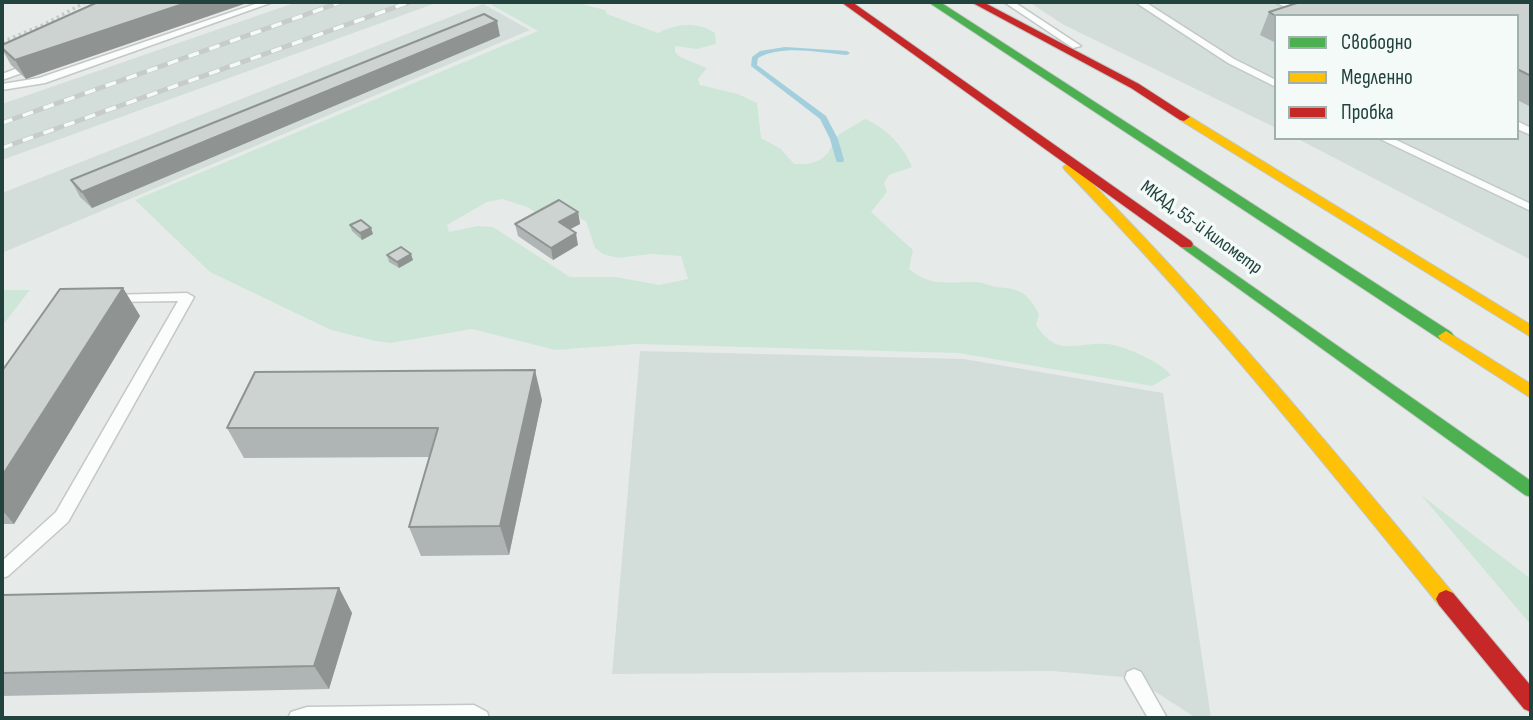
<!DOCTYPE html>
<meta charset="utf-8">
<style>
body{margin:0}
#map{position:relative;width:1533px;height:720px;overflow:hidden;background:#e6ebea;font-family:"Sofia Sans Condensed",sans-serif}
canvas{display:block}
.frame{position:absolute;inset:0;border:4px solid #21423d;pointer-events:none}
.legend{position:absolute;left:1274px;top:14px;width:245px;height:126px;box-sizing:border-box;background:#f4faf8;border:2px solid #a0b0ad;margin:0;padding:9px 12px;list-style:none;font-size:21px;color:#21423d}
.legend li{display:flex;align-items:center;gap:14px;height:35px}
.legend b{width:35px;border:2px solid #a0b0ad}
</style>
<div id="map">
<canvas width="1533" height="720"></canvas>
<div class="frame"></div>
<ul class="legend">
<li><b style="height:9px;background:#4caf50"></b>Свободно</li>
<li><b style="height:9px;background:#ffc107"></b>Медленно</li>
<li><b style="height:9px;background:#c62828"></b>Пробка</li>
</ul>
</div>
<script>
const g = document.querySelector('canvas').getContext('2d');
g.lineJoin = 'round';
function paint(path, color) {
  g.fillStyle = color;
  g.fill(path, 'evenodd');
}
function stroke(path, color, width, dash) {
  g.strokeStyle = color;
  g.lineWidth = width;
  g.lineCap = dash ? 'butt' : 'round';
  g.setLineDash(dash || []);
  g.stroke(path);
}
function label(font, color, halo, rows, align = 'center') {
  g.font = font + ' "Sofia Sans Condensed",sans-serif';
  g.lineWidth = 7;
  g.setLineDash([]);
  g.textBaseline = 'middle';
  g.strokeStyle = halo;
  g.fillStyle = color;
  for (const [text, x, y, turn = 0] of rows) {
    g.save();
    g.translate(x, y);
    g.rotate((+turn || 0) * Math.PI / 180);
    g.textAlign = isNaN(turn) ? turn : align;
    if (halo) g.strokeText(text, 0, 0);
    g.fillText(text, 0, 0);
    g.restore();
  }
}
const built = new Path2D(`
 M297,2H439L2,160V104Z
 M1029,2H1531V260L1296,138H1517V16H1276V128L1064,25Z
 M483,4L530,30L2,253V193Z
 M640,351L964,359L1163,393L1211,718H1196L1134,678L1052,671L612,674Z`);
const green = new Path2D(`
 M492,2H574L605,10L607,14L658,33C675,24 697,21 715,33L716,44L697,49L675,46V52L680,57L707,68L698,79L700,85L738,94L757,103L761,138L781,149L794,164H808L820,160L828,153L838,135L865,119C886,128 903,145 912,167L889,175L884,183L887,192L871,212L913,250L909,269C932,288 948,281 976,282C983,282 990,286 997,287C1021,289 1027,292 1039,314L1036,325C1058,359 1076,341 1108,344C1125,346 1161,362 1171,375L1152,386L958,353L637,344L555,350L472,329L391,343L375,341L331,330L210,272L135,200L538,31L492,5ZM502,199L527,207L537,213L554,207L586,221L595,248L603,254L618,258L651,254L681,256L688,279L659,285L616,277H570L493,227L478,226L449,232L447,225L487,202Z
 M2,290H30L2,326Z
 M1421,495L1531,579V625Z`);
const stream = new Path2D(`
 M785,47L847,51L850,53L847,55C820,53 783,44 758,58L757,65L826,116L838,139L844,160L843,162H837L836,160L830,139L820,119L751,66L752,57L760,51Z`);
const path = new Path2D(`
 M2,42L45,24L86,2`);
const lane = new Path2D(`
 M261,2H273L45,83L2,90V84L39,78Z
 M1004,2H1014L1081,46L1073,48Z
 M1135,2H1145L1234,59L1276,80V87L1228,63Z
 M1274,2H1286L1320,16H1307Z
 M18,68L22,69V73L2,80V74Z
 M1517,121L1531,128V135L1517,129Z
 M1378,138H1392L1531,204V211Z
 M187,293L194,297L68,522L8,576L2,578V561L56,512L178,301L112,302L107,301L105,298L107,295Z
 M1134,669L1141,672L1167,718H1148L1125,678L1127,672Z
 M474,705L487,712L489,718H288L291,712L307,707Z`);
const fast = new Path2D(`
 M928,2H940L1451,332L1454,336L1451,340H1441Z
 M1186,240L1531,481V497L1525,495L1181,247L1179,244Z`);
const slow = new Path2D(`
 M1184,113L1531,325V337L1180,120L1178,117Z
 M1069,163L1073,164C1209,300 1330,446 1453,593L1456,599L1453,605L1446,608L1439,605C1318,456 1199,307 1065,170L1063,167Z
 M1446,331L1531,384V398L1441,340L1438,336Z`);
const jam = new Path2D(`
 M841,2H852L1191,241L1193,244L1191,247H1181Z
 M971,2H983L1139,84L1190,117L1184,121L1180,120L1131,88Z
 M1446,590L1453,593L1531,686V712L1524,709L1439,605L1436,599L1439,593Z`);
const rail = new Path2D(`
 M2,123L341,2
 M2,148L410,2`);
const wall = new Path2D(`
 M98,2L26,79L11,65L2,49V45Z
 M1531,2V107L1517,100V16H1276V43L1260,35L1269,12Z
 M500,36L92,208L80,197L71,180Z
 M578,212L580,224L570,229L578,245L553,260L518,236L515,224Z
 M350,225L373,234L362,240L352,231Z
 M387,255L413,260L399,268L389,262Z
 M123,288L140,316L14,524H2V371Z
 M542,400L509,555L421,556L409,527L429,457L244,458L227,428Z
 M339,588L352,613L329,689L2,696V595Z`);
const shadedWall = new Path2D(`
 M189,2H250L26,79L15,60Z
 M497,21L500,36L92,208L82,192Z
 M578,212L580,224L561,234L559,222Z
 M371,228L373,234L362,240L360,233Z
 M576,233L578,245L553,260L551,248Z
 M411,254L413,260L399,268L397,262Z
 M123,288L140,316L14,524L2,510V476Z
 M535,370L542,400L509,555L500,526Z
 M339,588L352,613L329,689L314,666Z`);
const building = new Path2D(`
 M98,2H189L15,60L2,48V45Z
 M1300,2H1531V76L1517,69V16H1276L1269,12Z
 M484,14L497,21L82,192L71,180Z
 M559,200L578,212L559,222L576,233L551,248L515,224Z
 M361,220L371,228L360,233L350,225Z
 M401,247L411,254L397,262L387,255Z
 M123,288L2,476V371L60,289Z
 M535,370L500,526L409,527L438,428H227L255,372Z
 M339,588L314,666L2,673V595Z`);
const streetNames = [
 ["МКАД, 55-й километр",1201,228,36]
];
paint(built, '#d3deda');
paint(green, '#cee6d8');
paint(stream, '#a3cfdd');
stroke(lane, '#c3c8c7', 3);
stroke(fast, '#c1c9c7', 2);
stroke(slow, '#c1c9c7', 2);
stroke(jam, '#c1c9c7', 2);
stroke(path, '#c2cbca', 3.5, [2.5, 3.5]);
paint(lane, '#fbfcfc');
paint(fast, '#4caf50');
paint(slow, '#ffc107');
paint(jam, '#c62828');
stroke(rail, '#c7cccb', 5);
stroke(rail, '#f4faf8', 3.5, [11]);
paint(wall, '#afb5b4');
paint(shadedWall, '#8f9492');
paint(building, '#ccd3d1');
stroke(building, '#8f9492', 2);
label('19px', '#21423d', '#f4faf8', streetNames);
</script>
